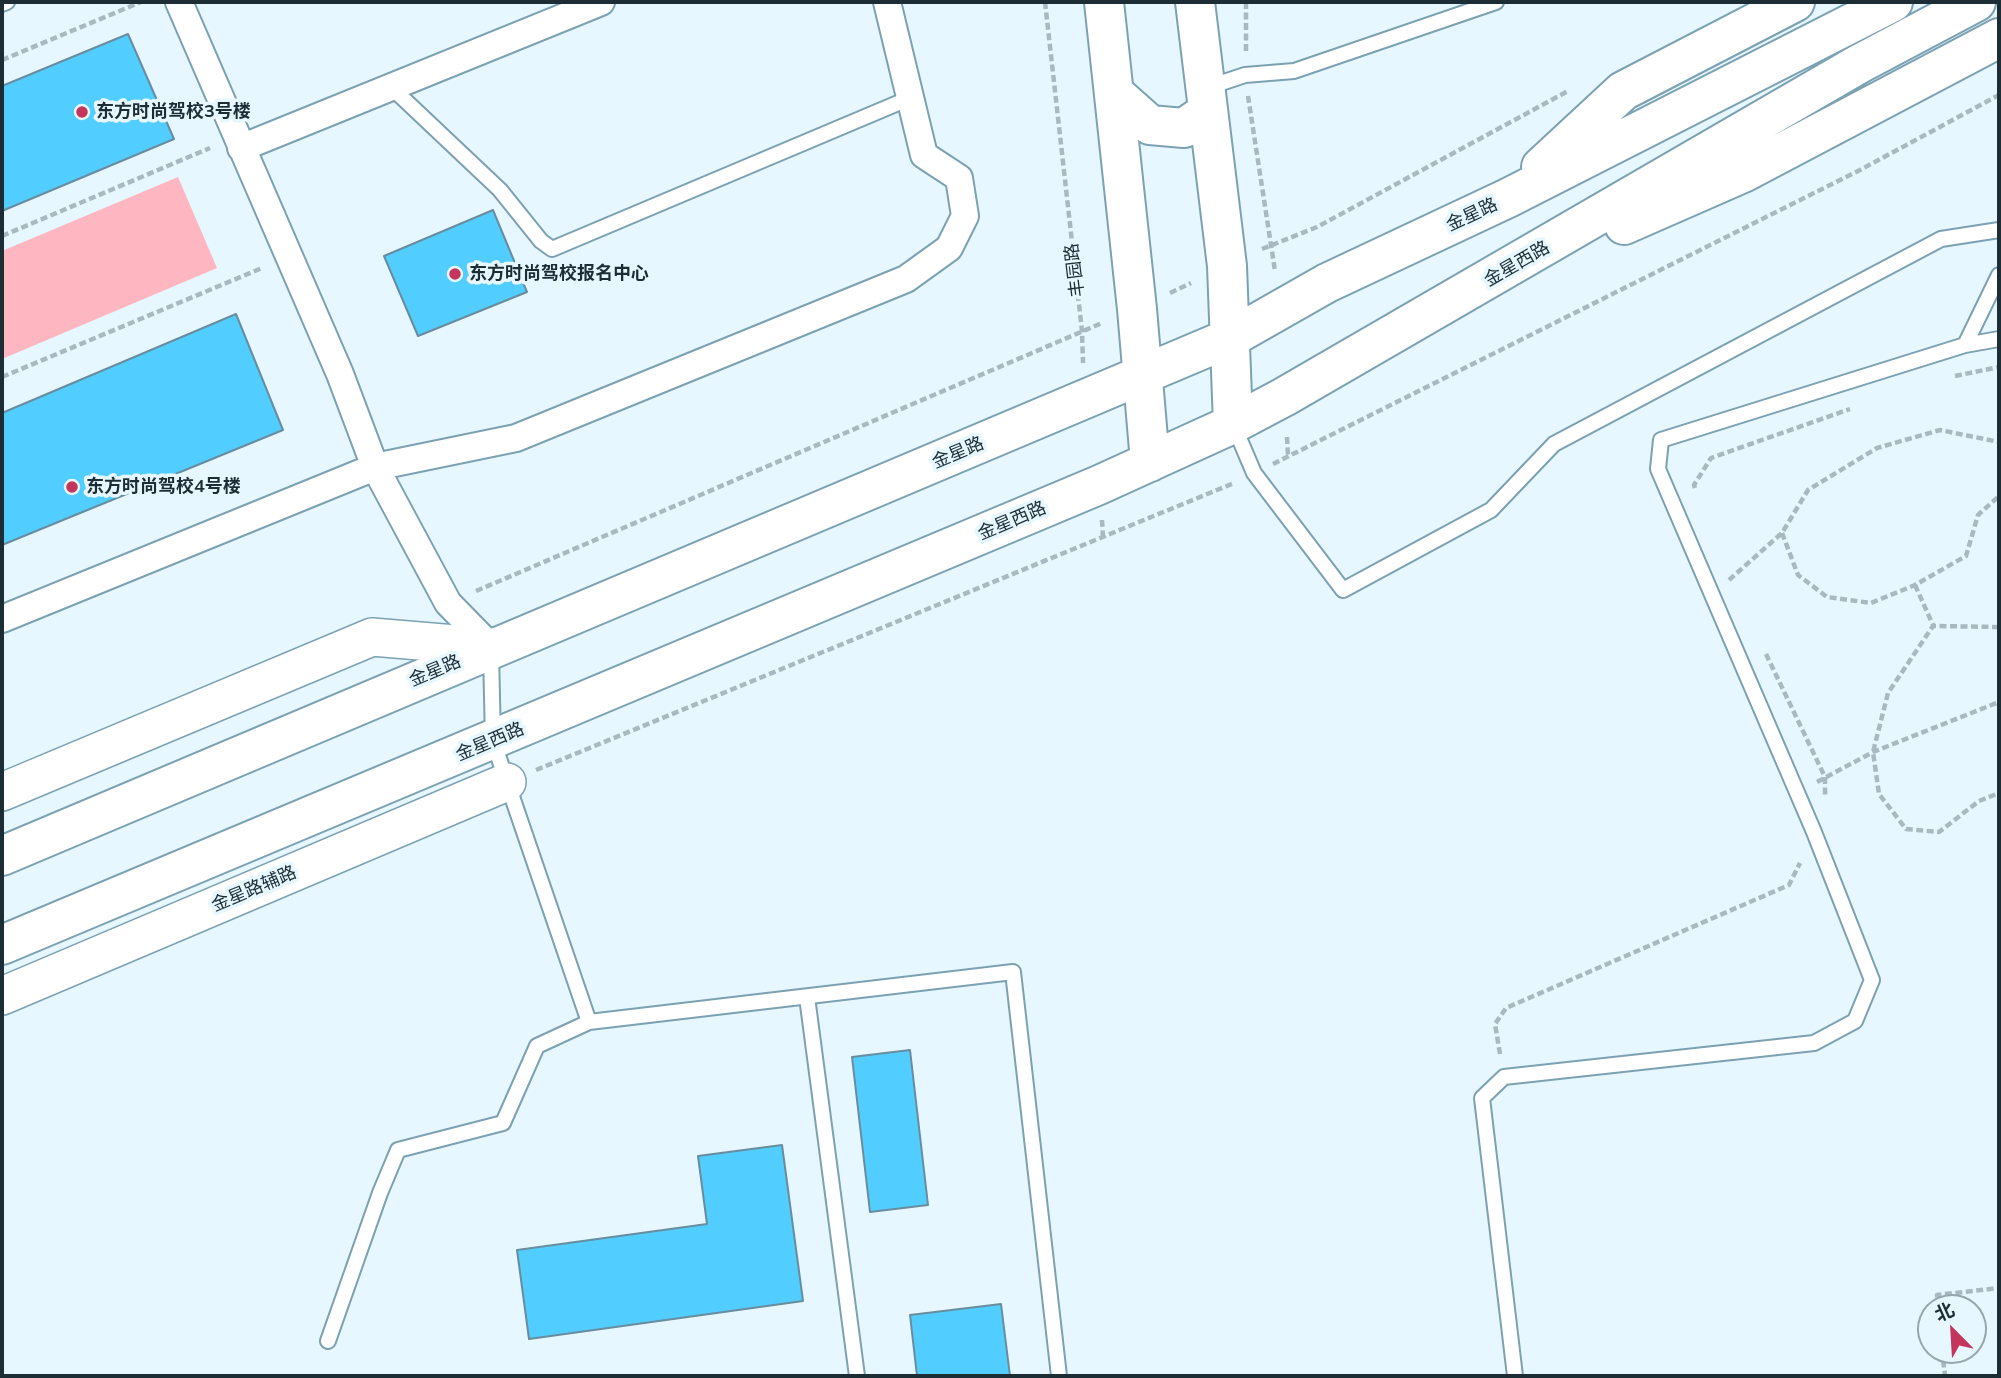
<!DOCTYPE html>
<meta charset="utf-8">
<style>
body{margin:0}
#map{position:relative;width:2001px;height:1378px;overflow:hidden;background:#e7f7ff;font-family:Mulish,"Noto Sans SC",sans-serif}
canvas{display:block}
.frame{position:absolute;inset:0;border:4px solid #1d2d35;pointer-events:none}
.north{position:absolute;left:1917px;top:1294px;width:70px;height:70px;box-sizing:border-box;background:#e7f7ff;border:2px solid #96a6ae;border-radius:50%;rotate:336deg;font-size:19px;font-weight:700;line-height:28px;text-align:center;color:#1d2d35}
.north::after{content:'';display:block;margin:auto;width:24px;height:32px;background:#c4355b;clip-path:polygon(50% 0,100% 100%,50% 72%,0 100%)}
</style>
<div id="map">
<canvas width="2001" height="1378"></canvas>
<div class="frame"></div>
<div class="north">北</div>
</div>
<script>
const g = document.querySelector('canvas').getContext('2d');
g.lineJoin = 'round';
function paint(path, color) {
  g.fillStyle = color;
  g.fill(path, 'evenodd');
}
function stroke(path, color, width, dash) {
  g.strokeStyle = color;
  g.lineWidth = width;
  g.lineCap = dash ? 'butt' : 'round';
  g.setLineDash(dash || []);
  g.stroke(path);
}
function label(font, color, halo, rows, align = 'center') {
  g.font = font + ' Mulish,"Noto Sans SC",sans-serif';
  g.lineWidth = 7;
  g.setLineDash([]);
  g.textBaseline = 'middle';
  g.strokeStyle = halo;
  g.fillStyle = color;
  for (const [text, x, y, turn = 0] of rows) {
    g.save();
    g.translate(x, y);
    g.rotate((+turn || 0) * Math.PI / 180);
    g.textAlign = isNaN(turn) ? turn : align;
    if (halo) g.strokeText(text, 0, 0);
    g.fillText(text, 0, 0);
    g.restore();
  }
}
const green = new Path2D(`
 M178,177L217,268L2,359V251Z`);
const building = new Path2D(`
 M128,34L174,139L2,211V86Z
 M493,210L527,292L418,336L384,256Z
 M236,314L283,430L2,545V413Z
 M910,1050L928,1205L870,1212L852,1057Z
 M782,1145L803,1301L529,1339L517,1250L707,1224L698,1156Z
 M1001,1304L1010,1376H917L910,1315Z`);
const path = new Path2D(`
 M1045,2L1082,331L1083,363
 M1246,2V53
 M2,60L141,2
 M1248,96L1275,271
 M2,236L210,148
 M1262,249L1317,227L1568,91
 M1170,293L1191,283
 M1955,376L1999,367
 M2,377L262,268
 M1287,437L1288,457
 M1273,464L1860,170L1999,95
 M1695,488L1694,485L1711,458L1850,409
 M1102,520L1103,538
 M1782,533L1798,575L1827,597L1871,603L1915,585L1966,556L1978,515L1999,496
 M1729,580L1782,533L1808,490L1877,448L1940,430L1999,442
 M1915,585L1933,625
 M476,591L1102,323
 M1999,627L1933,626L1888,693L1873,752L1879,794L1906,829L1939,832L1979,801L1999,793
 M1766,654L1825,777V796
 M536,770L1234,483
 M1817,782L1873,752L1999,702
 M1500,1054L1495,1024L1506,1008L1789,885L1800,863
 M1938,1308L1937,1295L1999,1288
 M1942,1350L1945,1376`);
const lane = new Path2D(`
 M2,4L7,2
 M391,87L500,190L541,241L552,249L910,98
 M1206,88L1245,75L1294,71L1496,2
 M1965,345L1999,275
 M1234,426L1254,473L1343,590L1491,510L1554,444L1941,239L1999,230
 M491,652L493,741L589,1022
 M807,997L857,1376
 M328,1341L380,1193L398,1150L503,1123L537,1046L589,1022L1013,972L1059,1376
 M1515,1376L1482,1098L1504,1077L1814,1043L1855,1021L1872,980L1814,832L1658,469L1661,440L1965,345L1999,339`);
const street = new Path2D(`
 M179,2L340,374L375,467L448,603L491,647
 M241,148L601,2
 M2,619L375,467L516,438L906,279L949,248L965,216L959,178L924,155L887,2`);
const secondary = new Path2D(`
 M2,792L372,637L491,647
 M2,996L507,782`);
const primary = new Path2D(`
 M1104,2L1137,309L1150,462
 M1195,2L1227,266L1233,424
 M1114,93L1150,125L1184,128L1207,112
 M1541,167L1623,91L1795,2
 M1624,225L1745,172L1999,38
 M2,856L1232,337L1327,283L1508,198L1893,2
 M2,945L1099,485L1233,424L1284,397L1859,64L1976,2`);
const markers = [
 [82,112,7,"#c4355b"],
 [455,274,7,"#c4355b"],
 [72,487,7,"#c4355b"]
];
const poiNames = [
 ["东方时尚驾校3号楼",96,112],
 ["东方时尚驾校报名中心",469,274],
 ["东方时尚驾校4号楼",86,487]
];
const streetNames = [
 ["金星路",1472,215,-25],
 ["金星西路",1517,264,-30],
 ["丰园路",1075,270,-97],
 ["金星路",958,453,-23],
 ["金星西路",1012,521,-23],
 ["金星路",435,671,-23],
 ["金星西路",490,742,-23],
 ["金星路辅路",254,889,-23]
];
paint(green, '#feb6c0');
paint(building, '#52cdff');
stroke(building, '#678d9e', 2);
stroke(lane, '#7ba1b3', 18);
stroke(street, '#7ba1b3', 30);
stroke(secondary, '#7ba1b3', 40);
stroke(primary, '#7ba1b3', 42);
stroke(path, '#a9b9c1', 4.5, [7, 3.5]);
stroke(lane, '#fff', 14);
stroke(street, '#fff', 26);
stroke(secondary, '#fff', 37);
stroke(primary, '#fff', 38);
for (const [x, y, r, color] of markers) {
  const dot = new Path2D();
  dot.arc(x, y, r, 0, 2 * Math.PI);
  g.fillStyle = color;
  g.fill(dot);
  stroke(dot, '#e7f7ff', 2.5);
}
label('bold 18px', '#1d2d35', '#e7f7ff', poiNames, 'left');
label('18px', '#1d2d35', '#e7f7ff', streetNames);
</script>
